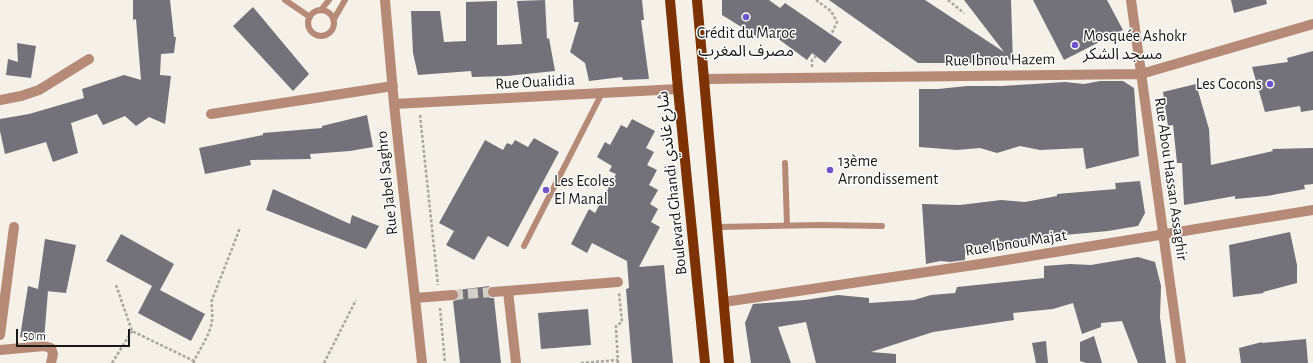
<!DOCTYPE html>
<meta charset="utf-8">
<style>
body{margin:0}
#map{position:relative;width:1313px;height:363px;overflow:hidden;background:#f5f0e8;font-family:"Alegreya Sans",sans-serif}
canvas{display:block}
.scale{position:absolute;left:16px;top:329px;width:114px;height:18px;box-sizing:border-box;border:2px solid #1a1816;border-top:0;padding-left:5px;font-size:12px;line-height:14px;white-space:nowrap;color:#1a1816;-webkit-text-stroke:3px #fff;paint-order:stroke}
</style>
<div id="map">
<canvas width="1313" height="363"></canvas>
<div class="scale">50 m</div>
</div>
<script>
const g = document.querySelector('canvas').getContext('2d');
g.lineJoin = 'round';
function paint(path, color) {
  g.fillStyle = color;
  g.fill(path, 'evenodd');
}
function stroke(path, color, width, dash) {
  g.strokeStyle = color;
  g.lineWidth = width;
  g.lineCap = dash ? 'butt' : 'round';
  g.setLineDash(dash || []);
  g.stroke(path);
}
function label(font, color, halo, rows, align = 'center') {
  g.font = font + ' "Alegreya Sans","Noto Sans Arabic",sans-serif';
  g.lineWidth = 3;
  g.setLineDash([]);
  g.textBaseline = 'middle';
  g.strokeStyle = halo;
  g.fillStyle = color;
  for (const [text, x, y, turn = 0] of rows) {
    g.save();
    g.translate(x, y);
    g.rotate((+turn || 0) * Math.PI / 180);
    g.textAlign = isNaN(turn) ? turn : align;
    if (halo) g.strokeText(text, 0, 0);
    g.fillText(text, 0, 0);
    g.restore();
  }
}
const building = new Path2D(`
 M133,0H170L174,37H176L174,53L161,54L160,75L171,76L165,124L149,117L136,126L125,116L103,125L97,114L71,123L78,153L53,162L46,142L5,154L0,131V119L29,114L84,98L82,89L124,75L141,80L136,19L133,20Z
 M545,0L547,39L549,38L555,71L507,76L472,77L471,71L418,75L413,53L411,11H440L444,42L466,41V2L497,1V45L522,44L517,1Z
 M573,0H642L644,20H641L649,79L623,80L622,77L589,81L585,63L570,52L579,22H574Z
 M722,0H769L780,8L785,3L842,42L825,63L812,53L807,60L769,32L756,36L722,15Z
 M829,0H925L1004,52L964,0H1011L1013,64L1008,58L994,63H918Z
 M1033,0H1107L1123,30L1064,60Z
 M1231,0H1266L1267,4L1234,13Z
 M253,7L309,74L293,91L233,26Z
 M17,43L36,46L31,78L6,75L8,59L18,62Z
 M1313,51V110L1301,112L1300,106L1265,112L1252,67L1288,62L1287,58Z
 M1100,81H1123L1134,88L1139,156L1086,169L1083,148L1040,150L1020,146L997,153L980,148L957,150L919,147V89H938L967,86H1002L1065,82L1084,84Z
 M1196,84L1209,129L1211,165L1273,151L1272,149L1313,148V184L1304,185L1305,189L1267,196L1235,199V196L1184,205L1182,163H1177L1173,125L1168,126L1163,92Z
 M367,115L373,147L350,151L310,154L311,159L250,160L251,165L205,174L199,148L263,135V133L322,128V126Z
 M632,119L655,131L646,148L654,152L647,165L657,170L649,185L658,190L650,204L658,209L651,222L660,227L639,267L664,265L673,363H632L626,289L629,288L627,261L592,243L587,253L571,244L589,209L595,213L616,174L609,171L612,166L597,157L605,142L610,145L621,125L627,128Z
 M534,138L559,152L508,247L488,236L474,260L446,245L454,231L439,223L485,140L503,150L507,143L512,145L515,140L528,147Z
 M1140,181L1145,213L1138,226L1108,231L1064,235L1043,239L1025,246L965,253V260L950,262L940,261L926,264L922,204L960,205L1001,200L1025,202L1057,196V194L1116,189L1115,183Z
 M273,189L350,224L352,215L379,226L366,249L266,210Z
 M1290,232L1297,265V283L1263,292L1264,293L1233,297L1229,245Z
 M121,234L174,264L160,290L205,314L191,341L138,313L152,286L154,287L106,261Z
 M45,239L76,245L66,293L46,291H48L44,340L20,337L28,286L38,289Z
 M1138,257L1155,262L1161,286L1160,317L1166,363H1138L1122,321L1101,323V327L1082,334L1073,303L1053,309L1013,313L1014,320L933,332L871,352L896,354V363H816L806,322L778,327L791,363H751L745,323L753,304L805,300L838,295L869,298V303L914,300L931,295L955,293L957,287L1044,278V266L1070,264L1091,265Z
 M490,286L487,289V293L490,298H494L501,363H460L453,301L457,300L459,297V294L457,290Z
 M588,309L591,345L541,349L538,313Z
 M1094,336L1102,363H1086L1080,361V342Z
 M1306,339L1308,363H1241L1239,348L1262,342V343Z
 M1046,341L1048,363H1036L1032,343Z`);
const minorTunnel = new Path2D(`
 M453,295L493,292`);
const path = new Path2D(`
 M816,0L831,11L837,22L831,35
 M948,0L964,13
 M812,67V60L816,56
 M420,115L438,285
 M116,285L132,331L194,361
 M440,308L445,363
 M112,363L132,331
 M194,363V361C200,348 211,334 212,320C213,313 211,307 212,300L240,228
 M324,363L356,300
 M581,363L618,360
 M618,363L616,329V326L622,322L619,293`);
const service = new Path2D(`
 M285,0L310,17
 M308 23a13 13 0 1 1 26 0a13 13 0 1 1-26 0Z
 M321,10L329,0
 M334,19L345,0
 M785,163L787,225
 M717,227L821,225L882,226
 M524,246L602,93`);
const minor = new Path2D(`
 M385,0L394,104L422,363
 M1131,0L1181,363
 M704,79L1141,74L1313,24
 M0,100L21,96L39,90L89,59
 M394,104L678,89
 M211,114L393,86
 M508,291L516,363
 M493,292L618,282
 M415,298L453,295
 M724,302L994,262L1313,210
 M0,335L14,227
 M0,350L44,346L51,348L53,354L51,363`);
const primary = new Path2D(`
 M670,0L678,89L705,363
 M697,0L729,363`);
const markers = [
 [746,17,4,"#6e53cc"],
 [1075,45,4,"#6e53cc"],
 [1270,84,4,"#6e53cc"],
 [830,170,4,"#6e53cc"],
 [546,190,4,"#6e53cc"]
];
const poiNames = [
 ["Crédit du Maroc",746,33,"center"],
 ["مصرف المغرب",746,51,"center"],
 ["Mosquée Ashokr",1083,36],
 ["مسجد الشكر",1083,54],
 ["Les Cocons",1262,84,"right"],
 ["13ème",838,161],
 ["Arrondissement",838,179],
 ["Les Ecoles",554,181],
 ["El Manal",554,199]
];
const streetNames = [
 ["Rue Ibnou Hazem",1000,60,-1],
 ["Rue Oualidia",535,82,-3],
 ["Rue Abou Hassan Assaghir",1171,179,82],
 ["Rue Jabel Saghro",387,183,-96],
 ["Boulevard Ghandi شارع غاندي",672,183,-96],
 ["Rue Ibnou Majat",1016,243,-9]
];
paint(building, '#737179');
stroke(minorTunnel, '#d4d0c8', 10, [10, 5]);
stroke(path, '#a9a59f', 2.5, [3, 2]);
stroke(service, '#b68a76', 6);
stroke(minor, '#b68a76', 10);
stroke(primary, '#7c3202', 10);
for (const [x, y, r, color] of markers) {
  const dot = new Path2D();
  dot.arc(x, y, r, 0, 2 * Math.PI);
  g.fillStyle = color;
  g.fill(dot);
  stroke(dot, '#fff', 1.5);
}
label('16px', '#1a1816', '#fff', poiNames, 'left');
label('16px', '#1a1816', '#fff', streetNames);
</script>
